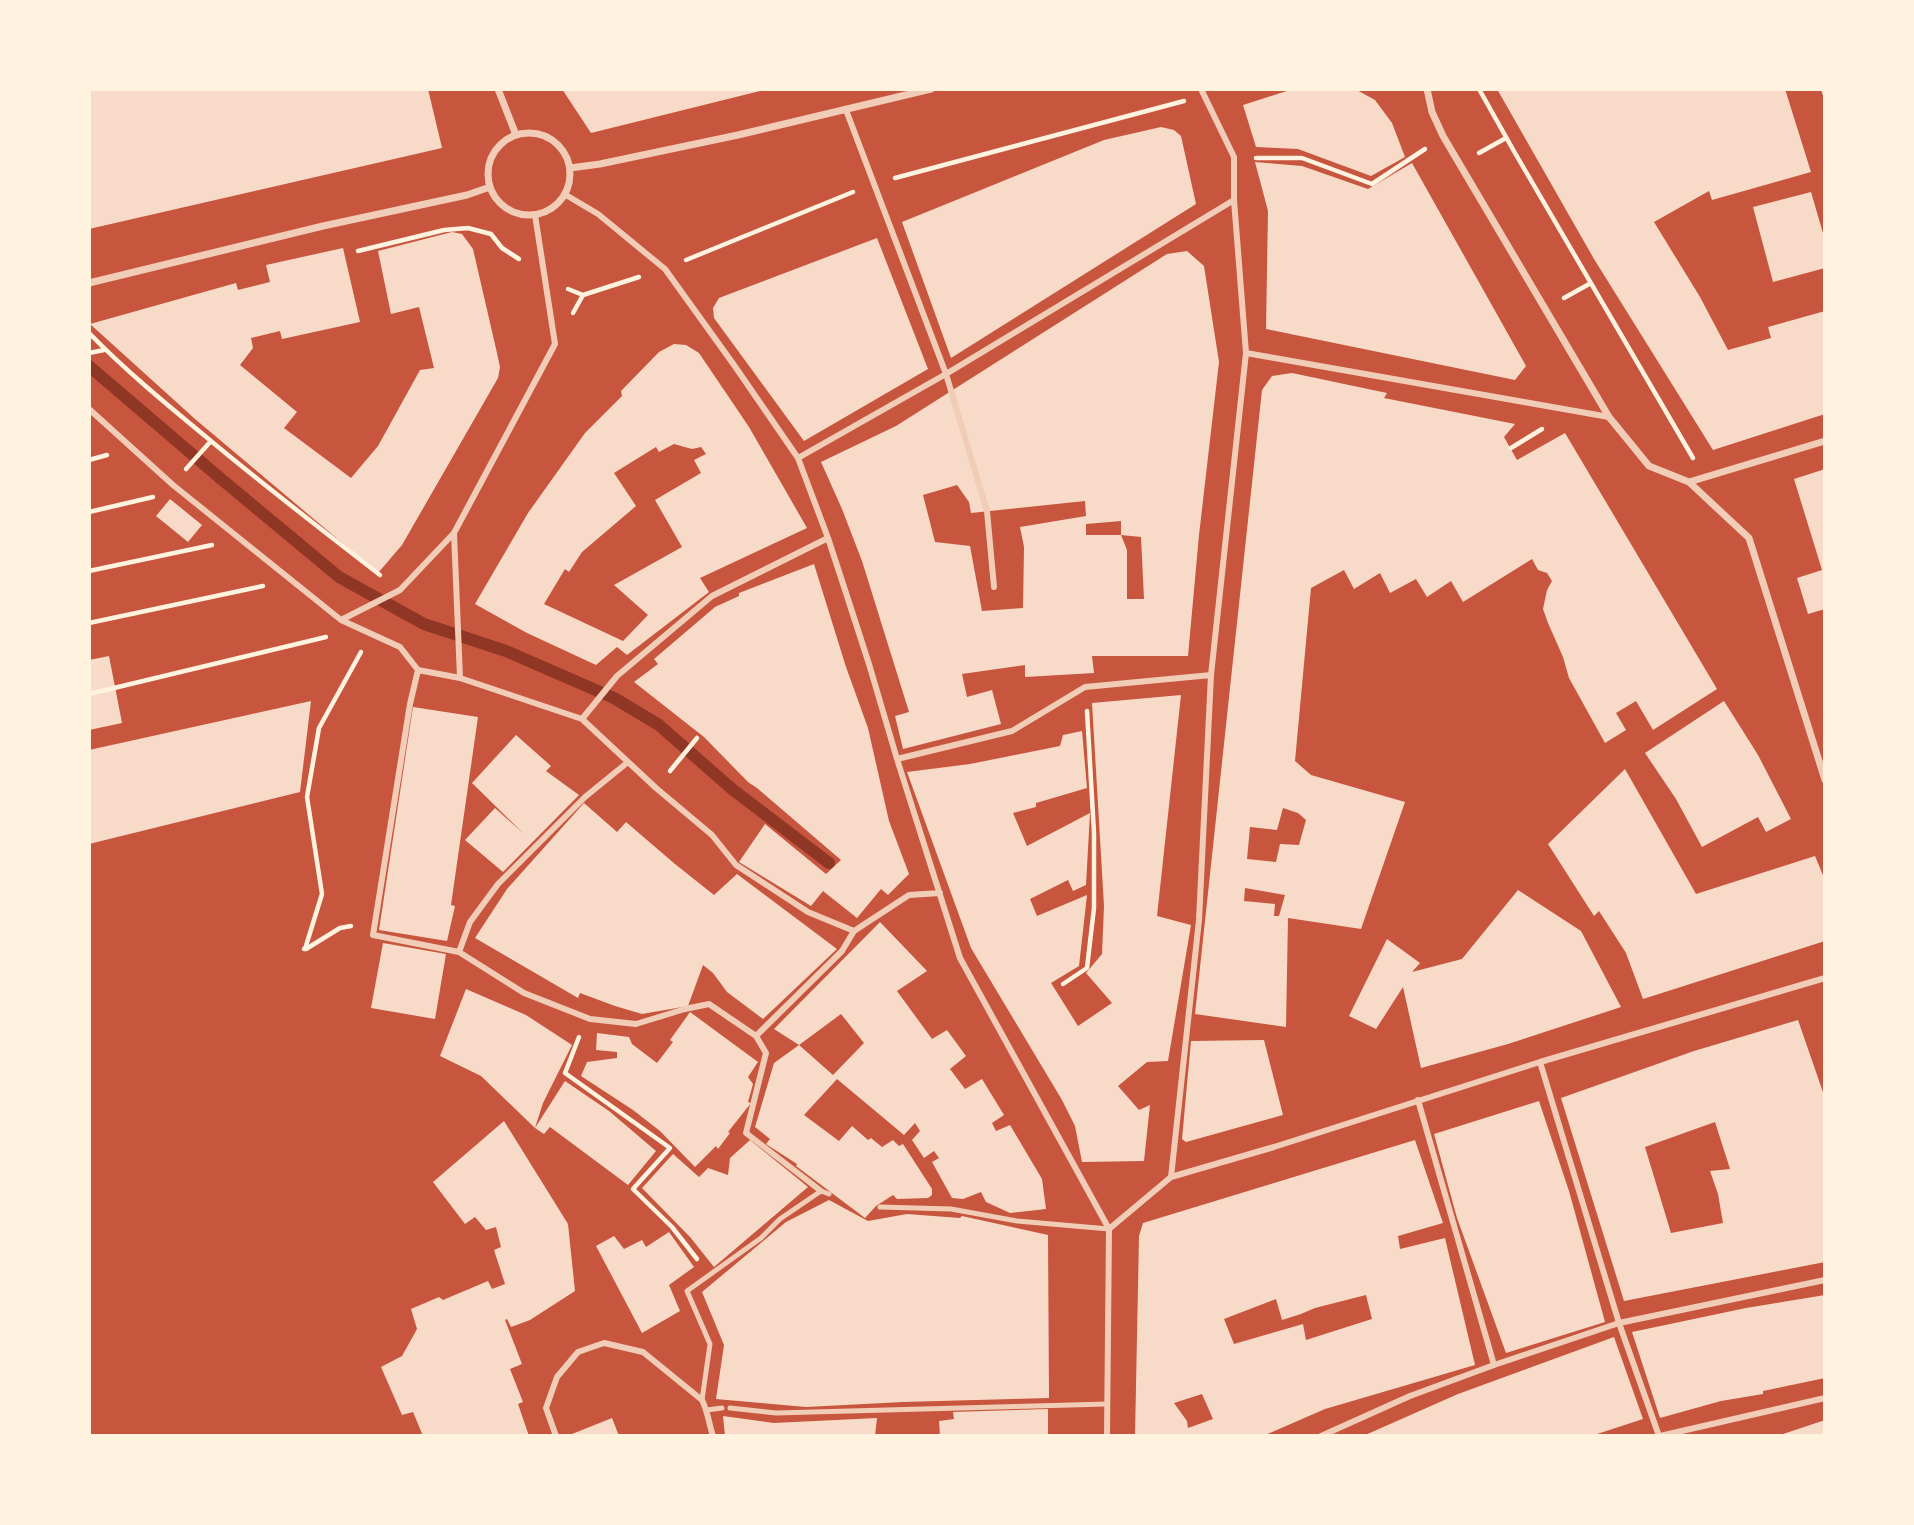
<!DOCTYPE html>
<style>
body{margin:0}
#map{position:relative;width:1914px;height:1525px;overflow:hidden;background:#c8553d;font-family:Overpass,sans-serif}
canvas{display:block}
.frame{position:absolute;inset:0;border:91px solid #fff3e0;pointer-events:none}
</style>
<div id="map">
<canvas width="1914" height="1525"></canvas>
<div class="frame"></div>
</div>
<script>
const g = document.querySelector('canvas').getContext('2d');
g.lineJoin = 'round';
function stroke(path, color, width, dash) {
  g.strokeStyle = color;
  g.lineWidth = width;
  g.lineCap = dash ? 'butt' : 'round';
  g.setLineDash(dash || []);
  g.stroke(path);
}
function paint(path, color) {
  g.fillStyle = color;
  g.fill(path, 'evenodd');
}
const stream = new Path2D(`
 M89,366L220,478L339,577L424,624L506,651L614,698L659,725L732,789L829,863`);
const building = new Path2D(`
 M89,89H428L442,148L89,229Z
 M562,89H764V90L591,133Z
 M1293,89H1355L1375,100L1392,123L1405,157L1371,176L1298,149L1256,147L1243,105Z
 M1497,89H1785L1811,172L1712,200L1709,191L1654,222L1700,297L1728,350L1771,338L1768,327L1825,311V414L1713,450L1594,259Z
 M1161,127L1174,130L1181,136L1196,204L951,358L902,222L1104,140Z
 M1255,162L1302,166L1368,189L1412,163L1526,366L1515,380L1266,329L1268,211Z
 M1811,192L1825,240V268L1773,282L1753,207Z
 M452,232L462,234L473,249L497,353L500,367L498,378L402,545L378,573L195,419L90,324L236,283L238,290L270,282L266,265L343,248L360,322L282,339L280,331L251,338L253,348L240,365L297,412L284,428L351,478L378,446L420,370L434,368L419,307L391,314L378,251Z
 M877,238L928,369L804,441L714,318L713,308L719,298Z
 M1187,251L1204,266L1219,362L1199,535L1188,656H1092L1094,673L1025,677V665L962,674L967,697L992,690L1001,724L903,749L895,716L909,712L862,561L842,509L821,462L896,426L1167,254ZM957,485L969,502L971,513L1085,501L1086,516L1020,527L1024,547L1023,608L982,611L970,546L935,542L923,495ZM1121,521V535H1086V524ZM1121,535L1141,537L1144,599H1127V550Z
 M674,344L686,345L699,353L749,427L807,528L700,578L709,592L627,655L617,647L596,665L527,633L475,604L528,513L585,433L622,396L621,391L659,352ZM674,444L692,449L701,447L706,454L694,460L701,473L655,500L682,547L614,585L648,615L623,641L544,604L565,569L569,572L582,552L636,506L614,473L656,447L659,452Z
 M1292,373L1387,393L1384,398L1515,424L1504,437L1517,460L1565,433L1717,689L1653,730L1636,701L1616,713L1626,730L1605,743L1569,678L1563,657L1548,623L1543,609L1547,590L1552,581L1547,573L1538,570L1532,559L1463,602L1451,581L1427,597L1416,579L1390,593L1380,573L1354,589L1344,570L1311,588L1295,761L1311,775L1405,802L1361,929L1288,918L1286,1027L1195,1014L1262,390L1272,376ZM1283,808L1298,813L1306,820L1299,845L1280,844L1276,862L1247,859L1250,827L1277,830ZM1245,888L1285,895L1279,916H1274L1275,904L1244,901Z
 M1825,469V609L1808,614L1797,578L1822,570L1794,479Z
 M170,499L202,525L188,542L156,516Z
 M814,564L846,667L868,728L889,821L909,874L888,895L881,889L857,918L823,891L811,906L739,862L765,824L826,874L841,860L757,788L748,782L704,737L634,682L658,664L654,659L715,607L739,596V593Z
 M109,656L122,723L89,730V714H91L89,706V660Z
 M1181,695L1157,916L1191,925L1168,1061L1147,1062L1118,1086L1139,1110L1150,1105L1144,1161L1082,1162L1075,1126L1062,1100L971,948L907,772L970,764L1060,746L1063,735L1082,731L1087,788L1036,803V807L1013,813L1027,846L1090,813L1086,885L1073,891L1068,880L1030,899L1037,916L1087,895L1079,966L1051,983L1078,1026L1112,1003L1086,973L1102,954L1104,906L1092,703Z
 M311,701L300,792L89,844V750Z
 M1724,701L1758,755L1791,819L1766,832L1758,817L1702,847L1676,799L1645,753Z
 M413,707L478,717L451,905L455,906L447,941L379,930Z
 M516,735L551,766L546,771L579,795L503,872L465,840L495,808L524,834L472,783Z
 M1625,769L1696,894L1815,856L1825,880V941L1643,999L1626,953L1599,911L1594,916L1548,844Z
 M584,803L617,832L626,822L675,864L714,895L737,874L837,949L763,1019L727,992L713,973L703,965L688,1006L642,1014L615,1006L580,993L578,998L475,938L507,889Z
 M1518,890L1581,931L1621,1007L1508,1044L1421,1068L1403,987L1376,1029L1349,1016L1387,939L1420,963L1412,972L1462,959Z
 M880,922L927,971L897,991L932,1039L947,1030L966,1056L950,1069L965,1089L982,1079L1004,1115L992,1123L996,1131L1010,1125L1042,1179L1046,1209L1010,1213L986,1202L981,1192L963,1199L952,1198L932,1162L939,1158L934,1151L924,1158L912,1140L920,1131L915,1123L904,1135L837,1079L804,1115L839,1141L852,1126L868,1140L871,1138L882,1147L893,1140L899,1146L903,1144L932,1189V1195L928,1198L897,1199L893,1195L876,1206L865,1218L796,1166L797,1164L766,1144L770,1139L755,1127L774,1063L799,1045L833,1075L864,1043L841,1014L799,1045L774,1029Z
 M383,943L446,954L435,1019L371,1008Z
 M466,989L526,1015L572,1045L543,1103L535,1128L481,1076L440,1056Z
 M690,1012L758,1062L748,1077L753,1084L748,1102L751,1103L728,1132L730,1133L718,1149L716,1146L695,1167L660,1131L633,1110L581,1076L587,1062L617,1058V1052L596,1050L597,1033L629,1037L632,1044L657,1063L673,1042L670,1040Z
 M1798,1020L1825,1098V1262L1624,1301L1561,1098L1694,1051ZM1715,1122L1730,1169L1710,1171L1718,1194L1723,1223L1671,1233L1645,1147Z
 M1264,1040L1283,1115L1186,1142L1182,1139L1191,1041Z
 M565,1081L609,1111L656,1151L628,1185L550,1127L544,1134L535,1128Z
 M1539,1101L1569,1191L1605,1322L1506,1353L1457,1218L1434,1134Z
 M504,1121L568,1224L575,1291L530,1320L511,1327L507,1319L505,1320L522,1364L510,1369L523,1402L518,1404L529,1436H423L413,1412L402,1415L381,1367L402,1356L417,1329L411,1309L439,1297L443,1300L488,1281L492,1289L505,1284L494,1250L501,1247L496,1227L486,1230L475,1217L465,1224L433,1182Z
 M750,1140L808,1187L714,1267L690,1237L642,1188L673,1154L699,1177L708,1168L728,1175L730,1158Z
 M1415,1140L1443,1223L1398,1236L1400,1249L1445,1238L1475,1365L1325,1409L1263,1436H1135L1139,1236L1143,1223ZM1366,1295L1372,1319L1306,1340L1303,1324L1234,1344L1224,1319L1276,1299L1282,1320L1301,1314L1315,1308ZM1202,1394L1213,1419L1188,1428L1187,1421L1174,1403Z
 M829,1200L868,1221L907,1214L960,1218L962,1216L1048,1235L1049,1398L903,1402L806,1407L716,1399L724,1345L702,1292L786,1222Z
 M669,1232L694,1267L669,1285L680,1311L642,1333L596,1246L614,1236L624,1249L642,1240L646,1247Z
 M1825,1295V1378L1763,1391V1394L1721,1401L1660,1418L1632,1332L1746,1308Z
 M1614,1337L1643,1419L1591,1436H1363L1458,1394Z
 M1048,1409V1436H940L939,1421L954,1419L953,1412Z
 M723,1416L774,1423L877,1418L875,1436H725Z
 M612,1418L619,1436H567Z
 M1825,1420V1436H1780V1435Z`);
const path = new Path2D(`
 M1479,89L1515,153L1693,458
 M1479,153L1506,138
 M1256,158H1302L1372,184L1425,149
 M895,178L1184,101
 M358,251L444,230L468,228L491,234L502,248L519,259
 M686,260L853,192
 M568,289L583,295
 M1564,298L1591,283
 M573,313L583,295L639,277
 M89,333C125,370 165,403 205,436C262,484 321,529 380,575
 M89,353L104,350
 M1511,448L1542,429
 M89,460L107,455
 M186,469L211,441
 M89,512L153,497
 M89,571L212,545
 M89,623L263,586
 M89,694L326,637
 M670,771L697,738
 M304,949H305L322,894L307,797L319,728L361,652
 M306,949L340,928L351,926
 M1063,984L1087,968L1094,908V833L1087,711
 M579,1037L565,1073L670,1148L633,1189L672,1227L697,1259`);
const service = new Path2D(`
 M880,1207L951,1209L1017,1221L1109,1229
 M702,1400L710,1344L687,1291L761,1238L780,1219L821,1191L829,1194
 M730,1408L776,1413L1107,1404
 M707,1410L722,1408`);
const pedestrian = new Path2D(`
 M1824,89L1825,93
 M846,110L946,374L987,511L994,587
 M566,195L598,214L665,269L734,365L798,458L828,538L846,593L869,664L897,759L960,958L1109,1229L1107,1436
 M1246,353L1609,417
 M89,409L173,485L341,620L400,647L418,670L460,678L582,719L656,788L712,835L736,865L808,912L854,931L842,951L756,1036
 M798,458L946,374L1234,200
 M454,533L460,678
 M341,620L400,590L454,533L555,344L535,215
 M418,670L410,704L373,935L459,952
 M582,719L617,676L712,596L828,538
 M897,759L1012,731L1085,687L1211,675
 M628,762L585,797L498,884L470,922L459,952L524,993L590,1019L636,1024L685,1009L709,1004L756,1036L766,1053L746,1133L821,1191
 M854,931L909,895L940,893
 M1540,1062L1619,1323L1659,1436
 M1418,1100L1494,1365
 M1171,1177L1199,920L1211,675L1246,353L1234,200V157L1201,89
 M1109,1229L1171,1177L1274,1147L1540,1062L1825,978
 M556,1436L546,1408L557,1377L578,1352L604,1343L643,1352L702,1400C708,1412 709,1424 713,1436
 M1321,1436L1410,1396L1494,1365L1619,1323L1825,1280
 M1660,1436L1825,1398`);
const minor = new Path2D(`
 M498,89L516,135
 M1427,89L1432,112L1443,136L1609,417L1649,466L1689,482L1749,538L1825,780
 M488 174a41 41 0 1 1 82 0a41 41 0 1 1-82 0Z
 M570,168L600,164L738,135L931,89
 M89,283L323,226L467,195L490,187
 M1689,482L1825,441`);
stroke(stream, '#8f3625', 12);
paint(building, '#f7dbc8');
stroke(path, '#fff3e0', 4.5);
stroke(service, '#f1ccb7', 5);
stroke(pedestrian, '#f1ccb7', 6);
stroke(minor, '#f1ccb7', 7);
</script>
